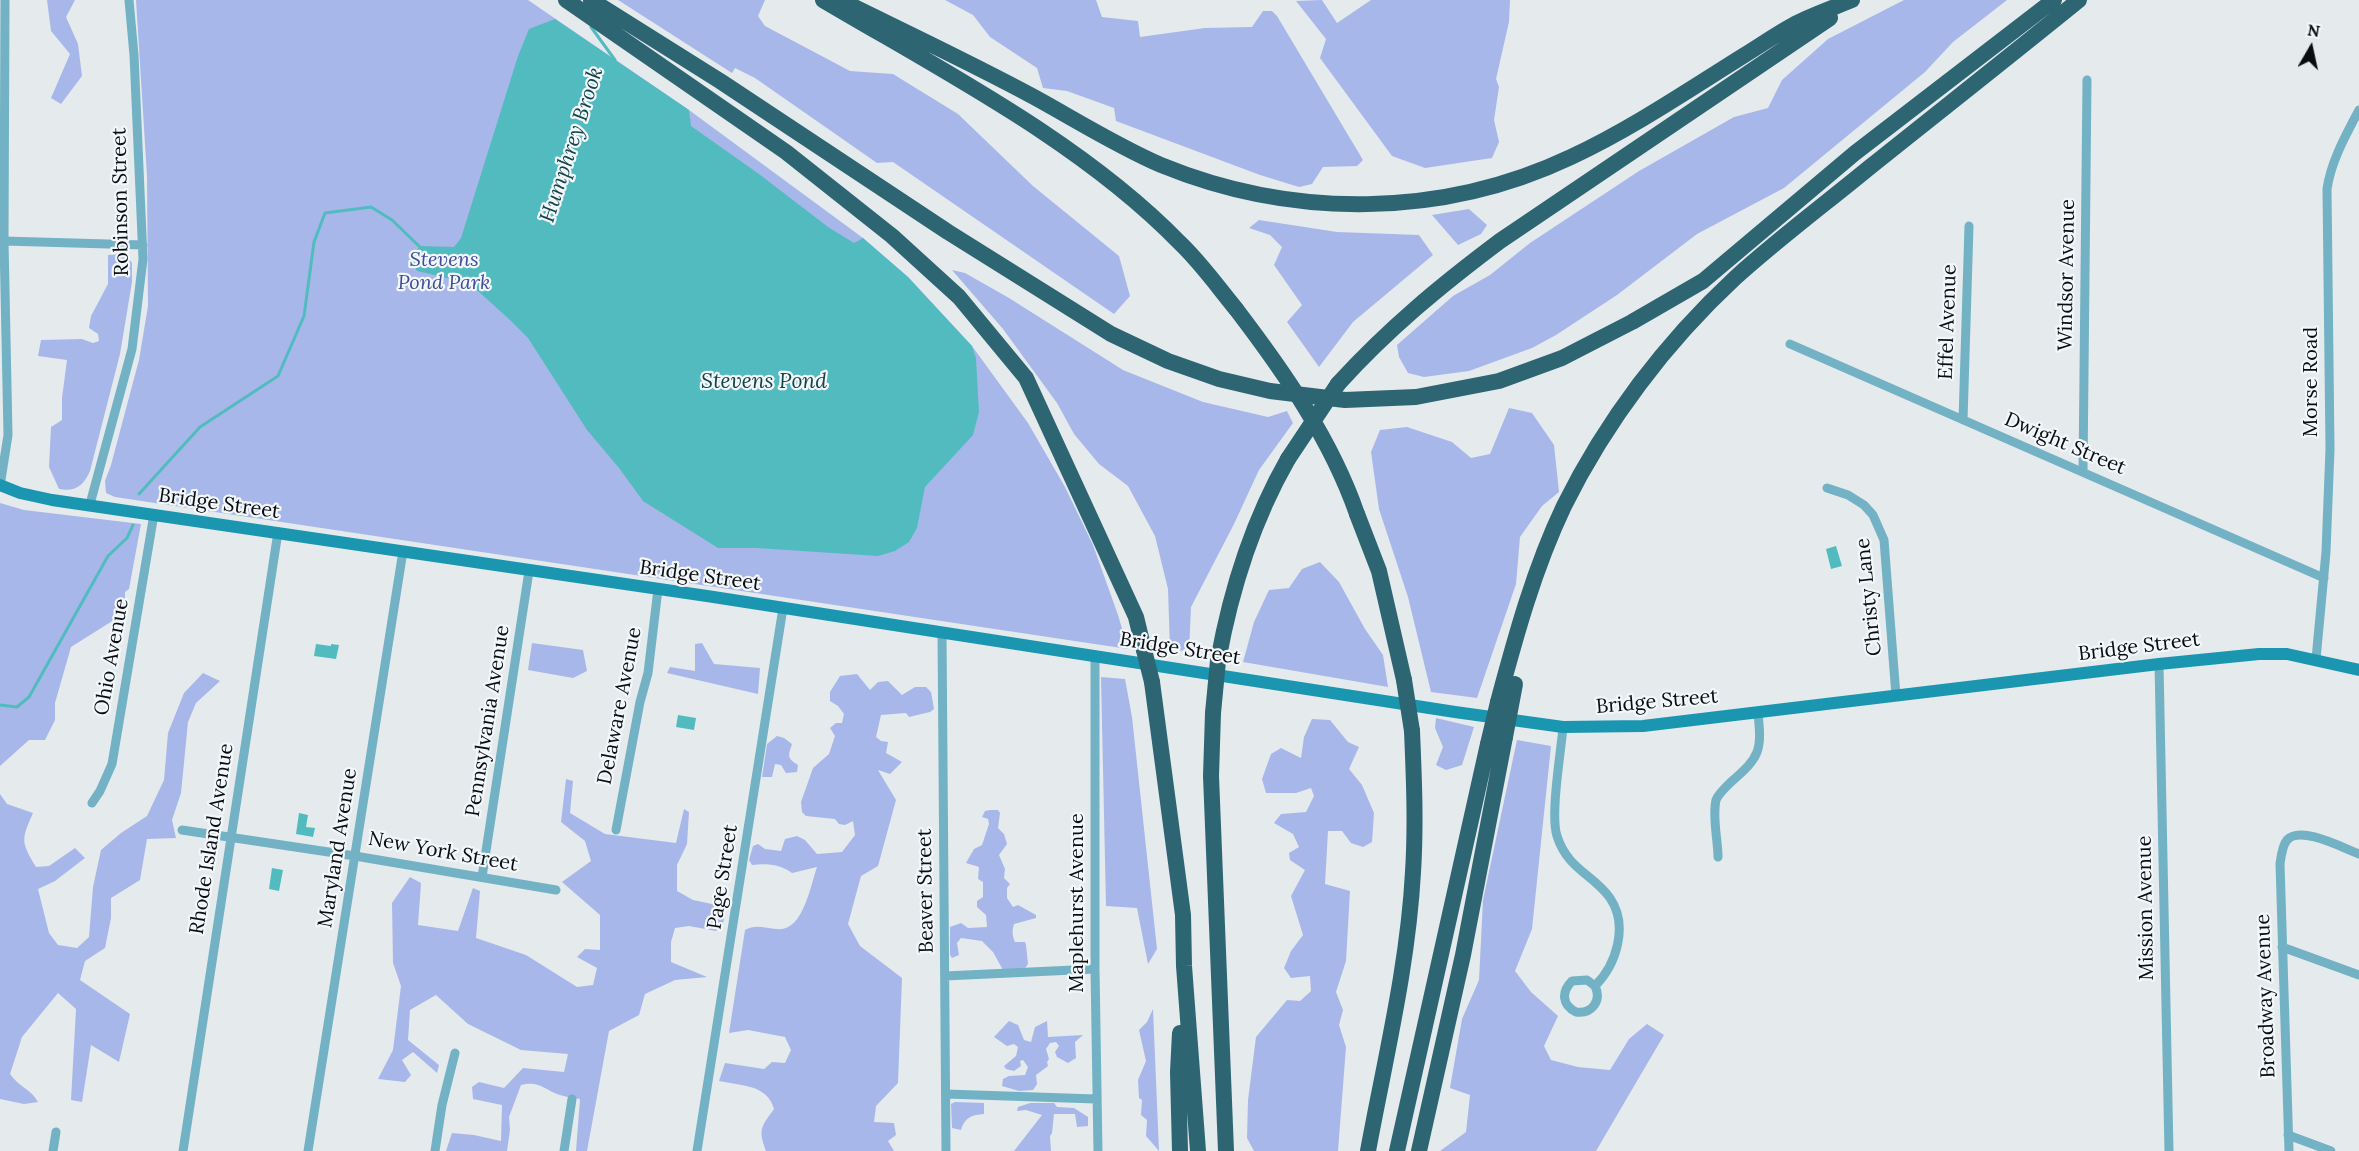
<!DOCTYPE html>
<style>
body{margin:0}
#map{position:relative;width:2359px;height:1151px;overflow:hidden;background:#e5eaed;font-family:Lora,serif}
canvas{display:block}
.north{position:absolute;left:2281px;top:18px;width:60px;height:60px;-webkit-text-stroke:4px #f2f7fb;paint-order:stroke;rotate:9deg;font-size:16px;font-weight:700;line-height:24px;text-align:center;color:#0a0c0d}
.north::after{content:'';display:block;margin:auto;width:21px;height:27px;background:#0a0c0d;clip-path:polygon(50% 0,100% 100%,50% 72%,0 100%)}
</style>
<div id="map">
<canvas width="2359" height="1151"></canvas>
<div class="north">N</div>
</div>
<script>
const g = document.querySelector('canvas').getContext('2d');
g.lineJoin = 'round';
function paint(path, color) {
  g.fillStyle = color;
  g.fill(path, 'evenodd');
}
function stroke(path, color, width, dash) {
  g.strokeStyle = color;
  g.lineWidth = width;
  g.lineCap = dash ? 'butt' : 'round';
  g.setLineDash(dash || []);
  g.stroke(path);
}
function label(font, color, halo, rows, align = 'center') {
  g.font = font + ' Lora,serif';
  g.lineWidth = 4.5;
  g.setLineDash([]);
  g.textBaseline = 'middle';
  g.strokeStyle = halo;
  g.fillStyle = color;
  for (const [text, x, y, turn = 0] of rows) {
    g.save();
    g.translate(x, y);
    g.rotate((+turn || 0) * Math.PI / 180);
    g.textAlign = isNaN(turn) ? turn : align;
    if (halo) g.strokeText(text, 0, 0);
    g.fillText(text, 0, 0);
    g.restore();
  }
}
const green = new Path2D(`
 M47,0H75L66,17L78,44L82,76L61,104L51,98L70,54L51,31Z
 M136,0H528L689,110L863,238L908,277L972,346L1028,423L1065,487L1093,545L1118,615L1128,649L115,497L106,493L105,481L111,465L139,360L148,306L147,176Z
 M618,0H765L758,16L765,26L850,71L893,74L958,114L1033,186L1119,256L1130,296L1114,314L893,162L877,163L755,78L735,68L732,73Z
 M945,0H1096L1102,17L1138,21L1140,37L1205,28L1252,27L1263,11H1272L1277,16L1363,160L1357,166L1323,167L1312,184L1299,187L1260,175L1116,121L1114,108L1067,91L1043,88L1037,68L990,37L973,15Z
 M1322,0L1337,23L1371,0H1510L1509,22L1496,79L1499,87L1494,120L1499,142L1492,158L1425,168L1392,156L1320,58L1326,39L1296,1Z
 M1904,0H2007L1953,42L1925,72L1784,188L1697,234L1617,295L1556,335L1532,348L1469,371L1424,377L1408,373L1399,357L1397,345L1453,296L1490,275L1530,243L1639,171L1734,117L1768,108L1782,80L1828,39Z
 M1469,209L1487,225L1481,234L1458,245L1432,215Z
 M1259,220L1337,232L1419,235L1433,255L1353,322L1319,367L1287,322L1302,305L1274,265L1282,247L1270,235L1249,228Z
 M121,254L127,256L132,263V282L120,354L90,471C83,486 76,492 59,489L49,467L51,427L62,420V398L67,360L38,356L41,340L82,339L93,343L99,341L98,334L89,328L91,316L108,284V255Z
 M952,270L965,273L1009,298L1123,370L1203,402L1268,417L1287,411L1293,423L1259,470L1234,524L1191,607L1189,651L1170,650L1168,589L1155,536L1128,486L1099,464L1074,434L1057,403L1003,329Z
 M1509,408L1532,413L1554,445L1559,492L1542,506L1520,537L1516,584L1477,698L1431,692L1408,597L1379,509L1371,452L1380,430L1407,427L1452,442L1471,458L1490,454Z
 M0,503L24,510L141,524L129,589L125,592V613L71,647L55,703V720L45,740H29L0,766Z
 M1320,562L1339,582L1365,629L1383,655L1388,687L1243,662L1254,622L1269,590L1289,588L1302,569Z
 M532,643L583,650L587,671L573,678L528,670Z
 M702,643L714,664L760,668L758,694L667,673L670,667L695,671V644Z
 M203,673L220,681L196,703L188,722L181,793L172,820L176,838L147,839L140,880L111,898V918L105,948L85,961L80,980L130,1014L119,1062L91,1045L82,1102L71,1100L76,1009L58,993L22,1037L10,1074C19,1087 30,1088 38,1102L24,1104L0,1099V794L7,804L33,813C21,840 21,842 36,867L49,866L75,848L85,858L55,881L38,889L49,933L58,945L77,948L89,937L93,887L101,850L121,833L147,816L164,780L168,733L184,693Z
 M857,674L870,690L878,682L888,681L902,695L915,687H926L931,692L934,709L930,712L909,717L906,713L881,715L876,737L881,741L888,742L886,753L902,762L890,774L878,770L896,800L878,866L861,876L848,924L860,946L902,978L898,1083L876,1106L874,1122L894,1123L896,1135L888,1141L894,1151H766C758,1129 761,1127 774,1109C767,1084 741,1086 719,1081L725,1063L764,1069L772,1062L785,1063L791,1050L785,1037L748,1030L729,1033L745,930C755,924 765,928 777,929C803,932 810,887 817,867L792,873C781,864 765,863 752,865L749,860L753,846L758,844L765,849L781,851L785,839L797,836L805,840L817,854L842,852L855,835L853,821L845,825L839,824L835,819L806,816L802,812L801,802L813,768L829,754L835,736L830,728L836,723H842L844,714L838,706L830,701V692L840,676Z
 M1101,677L1125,679L1132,717L1157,949L1148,964L1137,908L1106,906Z
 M1436,718L1474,727L1462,765L1446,770L1436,765L1443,747L1435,728Z
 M1312,719L1330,720L1348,742L1359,747L1349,769L1362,785L1374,813L1372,842L1363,847L1351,843L1342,831H1328L1325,884L1350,891L1346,961L1336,992L1343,1010L1339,1025L1346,1047L1338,1151H1254L1247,1138L1248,1100L1256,1037L1287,1000L1300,1001L1311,991L1310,976L1291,978L1284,968L1291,951L1303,935L1291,896L1305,870L1290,860L1289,853L1299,847L1293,834L1274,823L1281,814L1306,812L1314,796L1311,788L1296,793H1266L1262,779L1271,754L1281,748L1301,758L1304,737Z
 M777,736L784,738L792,744C788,756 787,758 798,765L797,772L786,773L781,765L775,764L772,777H762L767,744Z
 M1517,740L1551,746L1532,929L1515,971L1531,992L1558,1016L1544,1046L1551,1060L1578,1067L1610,1070L1629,1039L1647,1024L1664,1035L1596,1151H1440L1466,1132L1470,1095L1450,1088L1462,1019L1479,980L1483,900Z
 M566,779L573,781L570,813L605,834L676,843L684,809L689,812L687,844L677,865V891L693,900L726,907L723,924L716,931L689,926L675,928L671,942V962L707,977L675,980L645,994L639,1015L609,1031L587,1151H576L580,1099C573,1098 566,1097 560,1095C545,1090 539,1080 521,1085L509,1117L510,1130L507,1151H446L452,1133L474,1135L501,1141L502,1105L473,1099L472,1087L479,1082L504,1088L523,1068L564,1072L568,1054L521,1050L468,1024L436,995L410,1010L408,1040L439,1065L437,1073L413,1052L402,1060L411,1075L405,1082L378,1079L393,1050L401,986L393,963L392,903L410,877L421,883L418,925L458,931L473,888L480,891L476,938L526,955L577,987L593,985L597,968L577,957L585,949L600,950V915L562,882L591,861L585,841L561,822Z
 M990,810H998L1000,813L998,828L1004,834L1007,844L999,855L1005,869L1004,878L1010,884L1007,888V898L1013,907L1018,905L1036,915V918L1014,924C1012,931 1012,935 1015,942H1025L1026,945L1028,964L1025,968L1003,970L993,952L982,941L961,938L957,943L959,955L952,958L950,955V927L961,923L968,928L987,927L986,915L977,907V901L983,897V882L978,879L979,867L966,863L974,849L982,845L989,824L988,819L982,817L985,811Z
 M1153,1009L1159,1151L1146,1136L1147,1120L1141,1115L1142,1100L1139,1098L1138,1080L1146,1061L1139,1030L1147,1022Z
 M1009,1021L1018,1025L1024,1040L1031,1042L1035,1027L1047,1021L1048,1037L1083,1035L1075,1042L1076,1058L1068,1063L1057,1057L1055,1052L1059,1046L1056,1042L1050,1043L1046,1049L1049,1059L1047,1062L1048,1066L1036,1075L1037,1084L1033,1090L1019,1091L1002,1086L1003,1079L1009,1076L1025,1075L1028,1067L1023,1060L1020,1061L1021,1066L1014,1071L1006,1069L1004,1066L1016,1056L1018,1047L1014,1044L1007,1046L994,1037Z
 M955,1102L984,1103V1114C972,1115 965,1117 961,1130L952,1128L951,1104Z
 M1030,1103H1054L1057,1107L1074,1108L1088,1117V1126L1077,1127L1075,1114H1054L1052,1133L1050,1136L1051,1151H1014L1042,1115L1026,1110L1017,1111L1018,1107Z`);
const water = new Path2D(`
 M555,19L689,110L691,126L759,174L828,227L854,243L863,238L908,277L972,346L976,358L979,412L973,435L925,487L917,528L909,542L895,551L878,556L756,548H718L643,501L619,468L587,430L528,338L510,320L478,291L460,281L417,271L410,259L420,246L454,247L461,238L518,56L529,29Z
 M1836,546L1842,566L1831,569L1826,549Z
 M316,644L331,646V644L339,645L336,659L314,656Z
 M678,715L696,718L694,730L676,727Z
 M299,813L308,815L306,827L315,828L313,837L296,834Z
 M272,868L283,870L279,891L269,889Z`);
const stream = new Path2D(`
 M591,27L615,60L614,63
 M139,494L200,427L278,376L304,316L314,242L325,213L371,207L392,220L421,248
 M0,705L17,707L29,697L108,556L127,538L133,525`);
const street = new Path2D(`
 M4,241L143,245
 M1790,344L2324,578
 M1963,420L1969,226
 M2083,471L2087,80
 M0,486L8,435L4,241L5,0
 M1827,488L1848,495L1864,505L1873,515L1884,540L1896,696
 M90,504L132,349L143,259L134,55L129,0
 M942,632L946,1151
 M1095,655V969L1098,1151
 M2316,659L2326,552L2330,449L2327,189C2331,161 2346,135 2359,110
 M2159,664L2169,1151
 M1563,727C1561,752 1550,815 1557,836C1568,870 1593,874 1610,898C1629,926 1616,965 1595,986L1587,980L1572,981C1561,992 1562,1005 1576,1012C1592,1014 1602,1001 1595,986
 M92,803L100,791L112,764L154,514
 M182,830L355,856L556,890
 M616,830L640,702L648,673L658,589
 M1718,857C1718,840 1712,817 1716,800C1719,793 1726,787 1731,782C1760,757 1762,751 1758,713
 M482,877L529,571
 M2282,947L2359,975
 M945,976L1095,969
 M946,1094L1096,1099
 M2288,1135L2331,1151
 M53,1151L56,1132
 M183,1151L278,532
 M308,1151L403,551
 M435,1151L442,1105L455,1053
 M564,1151L572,1099
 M697,1151L783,608
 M2289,1151L2280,864C2281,857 2282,846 2287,840C2300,825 2343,848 2359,854`);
const secondary = new Path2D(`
 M0,485L20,493L52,500L707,596L1455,712L1563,727L1643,726L2159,664L2259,654H2287L2359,670`);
const highway = new Path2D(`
 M566,0L786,152L892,236L959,297L1026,378L1136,617L1144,650
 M591,0L720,81L948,232L1111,334L1168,361L1219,379L1270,391L1345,400L1416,397L1499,381L1562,358L1632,322L1703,281L1855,153L2054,0
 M823,0C943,71 1083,143 1180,243C1201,263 1218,287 1236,309
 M840,0C905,32 971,63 1034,97C1076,120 1117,146 1161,165C1293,219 1442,218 1571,157C1631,129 1687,91 1743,56C1761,45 1778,33 1795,24C1813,15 1833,8 1852,0
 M1338,384C1388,329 1440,286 1500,241L1830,18
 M1357,514L1379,571L1404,680
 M1218,661C1231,589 1252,522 1288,459
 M1152,682L1183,915L1184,966L1198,1151
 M1498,702C1516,635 1534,569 1564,506C1606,421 1666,342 1735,278C1778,239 1825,204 1870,167C1940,111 2010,56 2079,0
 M1213,713L1211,776L1226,1151
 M1180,1151L1178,1072L1180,1033
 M1368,1151C1385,1059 1408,966 1413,872C1416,825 1414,778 1412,731
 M1397,1151L1488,744
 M1419,1151L1463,955L1505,737`);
const highwayBridge = new Path2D(`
 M1236,309C1284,372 1331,439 1357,514
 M1288,459L1338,384
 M1144,650L1152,682
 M1404,680L1412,731
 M1213,713L1218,661
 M1505,737L1515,684
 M1488,744L1498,702`);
const streetNames = [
 ["Robinson Street",121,202,-91],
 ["Windsor Avenue",2067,275,-89],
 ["Effel Avenue",1948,322,-88],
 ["Morse Road",2311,382,-90],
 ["Dwight Street",2065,444,23],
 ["Bridge Street",219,504,8],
 ["Bridge Street",700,576,8],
 ["Christy Lane",1869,597,-96],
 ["Bridge Street",2139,647,-7],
 ["Bridge Street",1180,649,9],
 ["Ohio Avenue",112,657,-80],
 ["Bridge Street",1657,702,-5],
 ["Delaware Avenue",620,706,-79],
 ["Pennsylvania Avenue",488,721,-81],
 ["Rhode Island Avenue",212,839,-81],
 ["Maryland Avenue",338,848,-81],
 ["New York Street",443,852,10],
 ["Page Street",723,877,-81],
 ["Beaver Street",926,891,-91],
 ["Maplehurst Avenue",1077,903,-90],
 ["Mission Avenue",2146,908,-91],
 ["Broadway Avenue",2266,996,-92]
];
const parkNames = [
 ["Stevens",444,260],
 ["Pond Park",444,283]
];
const waterNames = [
 ["Humphrey Brook",572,145,-72],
 ["Stevens Pond",764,382]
];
paint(green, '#a8b7ea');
paint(water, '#52bbc0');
stroke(stream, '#52bbc0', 3);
stroke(street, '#72b2c4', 9);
stroke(secondary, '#1b96b1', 12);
stroke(highway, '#2d6573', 16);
stroke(highwayBridge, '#2d6573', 16);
label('20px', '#0a0c0d', '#f2f7fb', streetNames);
label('italic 20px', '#3e4c99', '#f2f7fb', parkNames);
label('italic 21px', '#144446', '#f2f7fb', waterNames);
</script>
